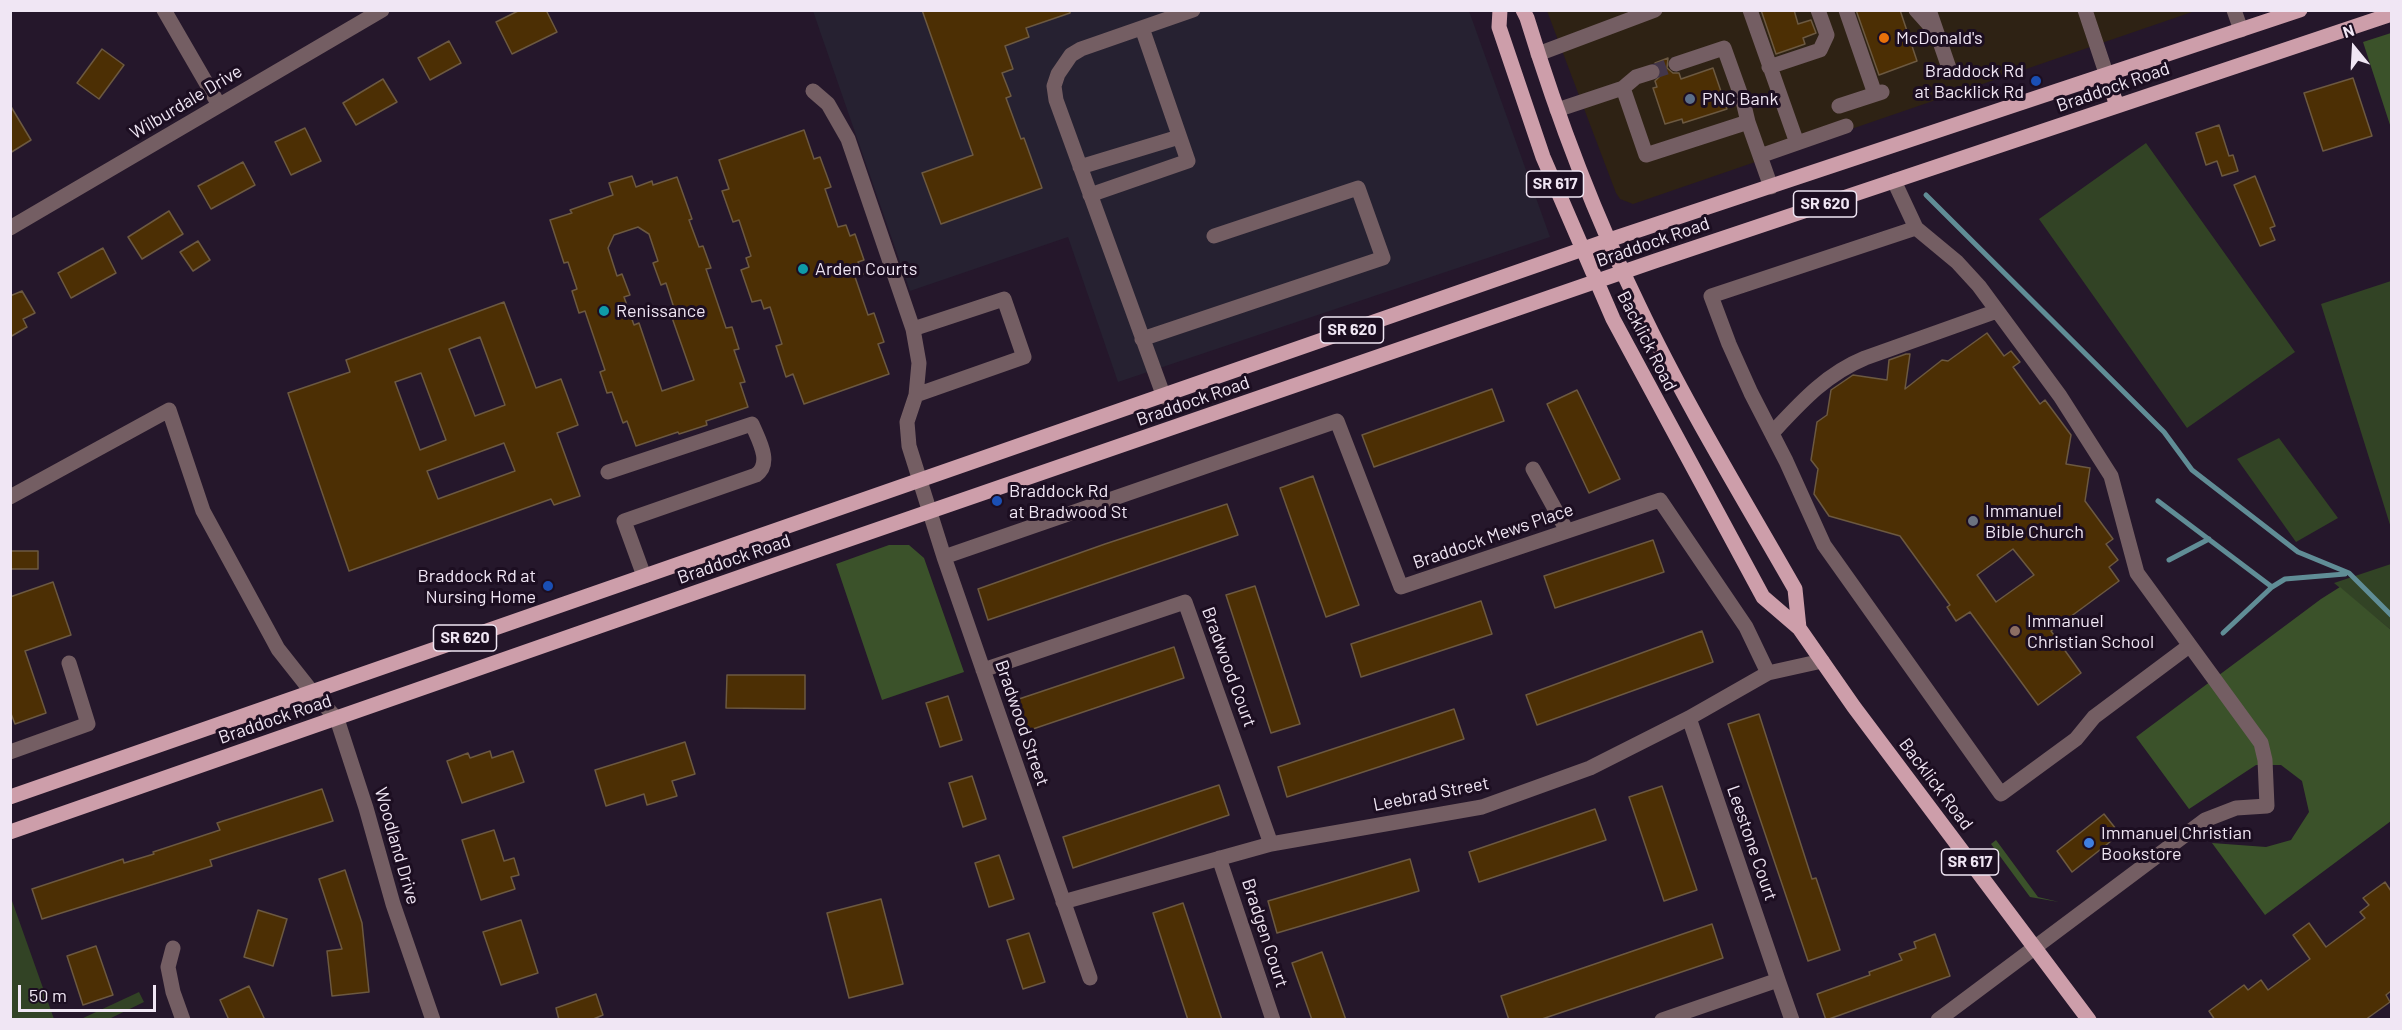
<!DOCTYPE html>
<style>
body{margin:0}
#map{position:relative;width:2402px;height:1030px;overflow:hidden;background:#25172b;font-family:Barlow,sans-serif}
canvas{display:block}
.frame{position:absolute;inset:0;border:12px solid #f0e6f4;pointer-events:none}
.north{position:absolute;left:2324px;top:18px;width:60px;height:60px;-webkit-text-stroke:4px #1c0e21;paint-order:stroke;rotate:342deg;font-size:16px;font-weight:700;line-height:24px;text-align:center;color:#f0e6f4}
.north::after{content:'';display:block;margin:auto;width:21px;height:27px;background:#f0e6f4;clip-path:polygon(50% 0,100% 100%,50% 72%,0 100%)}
.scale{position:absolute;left:18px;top:985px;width:138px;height:27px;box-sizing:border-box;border:3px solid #f0e6f4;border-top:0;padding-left:8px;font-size:18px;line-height:21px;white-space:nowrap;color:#f0e6f4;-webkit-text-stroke:4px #1c0e21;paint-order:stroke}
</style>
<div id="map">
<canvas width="2402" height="1030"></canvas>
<div class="frame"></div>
<div class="north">N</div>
<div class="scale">50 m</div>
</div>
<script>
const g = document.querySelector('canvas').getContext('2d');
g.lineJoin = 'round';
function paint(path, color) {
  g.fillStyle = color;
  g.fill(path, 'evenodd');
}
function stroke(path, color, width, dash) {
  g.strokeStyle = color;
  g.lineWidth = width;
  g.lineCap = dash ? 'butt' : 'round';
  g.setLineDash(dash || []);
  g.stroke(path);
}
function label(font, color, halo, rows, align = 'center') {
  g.font = font + ' Barlow,sans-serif';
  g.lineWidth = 6;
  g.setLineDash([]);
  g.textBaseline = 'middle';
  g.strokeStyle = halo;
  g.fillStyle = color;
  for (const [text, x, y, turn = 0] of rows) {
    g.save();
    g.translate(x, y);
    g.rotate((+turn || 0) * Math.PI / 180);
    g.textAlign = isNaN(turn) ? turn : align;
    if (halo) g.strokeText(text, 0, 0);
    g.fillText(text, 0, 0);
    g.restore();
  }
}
const commercial = new Path2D(`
 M1547,11H2195L1633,204L1620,199L1616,193Z`);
const education = new Path2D(`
 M813,11H1469L1550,237L1118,382L1068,237L910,291Z`);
const green = new Path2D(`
 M2146,143L2295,352L2187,428L2039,219Z
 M2391,281H2392L2391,528L2321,304Z
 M2279,438L2338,518L2296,542L2237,459Z
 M2391,564V630L2334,583Z
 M10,898H11L54,1019H11Z
 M139,992L144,1002L109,1019H81Z`);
const forest = new Path2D(`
 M2391,33H2392L2391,128L2363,42Z
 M889,545H909L924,558L964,672L882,700L836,564Z
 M2340,587L2391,630V821L2265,915L2212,843L2266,847L2291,840L2309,812L2302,781L2281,765H2256L2189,809L2136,737L2321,599Z
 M1996,840L2038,897L2059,902L2030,897L1991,844Z`);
const stream = new Path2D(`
 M1926,195L2164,432L2192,470L2298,552L2349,573L2392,616
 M2158,501L2272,587
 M2169,560L2209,539
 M2223,633L2272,587L2285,579L2345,574`);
const building = new Path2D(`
 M520,10H546L557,32L512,54L496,22Z
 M922,10H1070V13L1026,28L1029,37L1005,46L1013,69L1002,73L1011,96L1006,98L1021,139L1024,138L1042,188L941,224L922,173L973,155Z
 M1761,10H1794L1798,24L1811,20L1816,33L1803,38L1805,44L1776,54Z
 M1856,10H1900L1917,61L1879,75Z
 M449,41L461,63L430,80L418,58Z
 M102,49L124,65L99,99L77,83Z
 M1668,58L1667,68L1673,73H1679L1681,79L1713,68L1727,109L1683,123L1682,119L1665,124L1653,88L1657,87L1655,81L1662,74L1659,65L1655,63Z
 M2353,78L2372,136L2323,151L2304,93Z
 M383,79L397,102L356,125L343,103Z
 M10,105L31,140L10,153Z
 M2219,125L2229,156L2233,155L2238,171L2222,176L2217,161L2206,165L2196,133Z
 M305,128L321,161L291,175L275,142Z
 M804,130L814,159L820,157L831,187L825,189L838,227L846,225L850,236L855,234L864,260L858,262L863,274L855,277L868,315L874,313L884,342L878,344L889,374L804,404L793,374L786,377L776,346L782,344L770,307L764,309L761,300L752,302L741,270L749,267L746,258L751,256L739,220L733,222L722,191L729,189L719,160Z
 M243,162L255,185L211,209L198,186Z
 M632,176L636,187L652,181L653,185L677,177L692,219L689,220L699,247L703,246L711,268L706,269L726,328L732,327L739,349L734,350L745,382L740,383L748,407L706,421L707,425L679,434L678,432L636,446L627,421L623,423L612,392L607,393L600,372L605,370L585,311L579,313L572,291L577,289L568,262L564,263L550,220L572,213L570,210L613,195L609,183ZM638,227L649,234L658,261L653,263L661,285L666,283L675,311L670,312L694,380L662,391L639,323L634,325L624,297L630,295L622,274L617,276L608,248L614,235Z
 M2255,176L2275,226L2270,228L2275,240L2260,246L2234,185Z
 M169,211L183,234L142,259L128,237Z
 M198,241L210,260L193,271L180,252Z
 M103,248L116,273L71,298L58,273Z
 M22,291L35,313L23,319L27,327L10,337V296Z
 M504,302L536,388L561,379L578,425L557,433L580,496L554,505L551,499L349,571L288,393L350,372L346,360ZM480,337L505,405L475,416L449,349ZM421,373L446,440L420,450L395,382ZM504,443L515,471L438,499L427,471Z
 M1987,333L2004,356L2011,351L2020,362L2013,367L2040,404L2045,400L2071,435L2066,464L2090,468L2085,501L2113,539L2106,544L2118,560L2109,567L2119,581L2051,631L2081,673L2038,705L1970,612L1956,621L1947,607L1950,605L1900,536L1829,516L1814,494L1818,469L1811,460L1817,422L1827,415L1831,390L1853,375L1887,380L1889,360L1906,354H1910L1905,389L1942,360L1948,361ZM2013,549L2034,575L1996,602L1977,575Z
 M1492,389L1504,421L1374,467L1362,435Z
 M1577,390L1620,479L1589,493L1547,404Z
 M1313,476L1359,605L1326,617L1280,488Z
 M1227,504L1238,535L988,620L978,589L1105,544Z
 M1653,540L1664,572L1555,608L1544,576Z
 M10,551H38V569H10Z
 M53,582L71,635L25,651L46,713L15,724L10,711V597Z
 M1255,586L1300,724L1271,733L1226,595Z
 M1481,601L1492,634L1361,677L1351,644Z
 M1702,631L1713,662L1537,725L1526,695Z
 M1174,647L1184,678L1027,731L1016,700Z
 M727,675H805V709L726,708Z
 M948,696L962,740L940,747L926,703Z
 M1454,709L1464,739L1287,797L1278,767Z
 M1759,714L1812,879L1816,878L1840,950L1808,961L1728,724Z
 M685,742L695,774L672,781L677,796L647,805L644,794L606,806L595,770Z
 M490,751L492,758L513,751L524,782L462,803L447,761L468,753L470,758Z
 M972,776L986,819L963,827L949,783Z
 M1219,785L1229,815L1073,868L1063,837Z
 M1662,786L1697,890L1664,901L1629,797Z
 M322,789L333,821L210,860L212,866L42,919L32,889L123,859L124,863L154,854L153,852L220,830L217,823Z
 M1595,809L1606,840L1479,882L1469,852Z
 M2104,814L2120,834L2072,872L2057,851Z
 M494,830L504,861L514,858L519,875L511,877L515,889L481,900L462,840Z
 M999,855L1014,899L989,907L975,863Z
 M1410,859L1419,891L1277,933L1268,901Z
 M345,870L362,923L369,992L332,996L327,951L342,949L319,879Z
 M2385,882L2391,891V991L2386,995L2390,1002L2365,1020H2215L2209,1011L2244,985L2248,990L2261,980L2268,990L2310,959L2293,935L2309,923L2326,947L2365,918L2360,912L2369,905L2363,898Z
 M881,899L903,984L849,998L827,913Z
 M1183,903L1222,1020H1188L1153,913Z
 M258,910L287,919L273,966L244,957Z
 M521,920L538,973L501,985L483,932Z
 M1712,924L1723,958L1539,1020H1509L1501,996Z
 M1029,933L1045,982L1023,989L1007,940Z
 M1935,934L1950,976L1826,1020L1817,994L1870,975L1869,972L1902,960L1899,954L1916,948L1914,942Z
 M96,946L113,995L83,1005L67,956Z
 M1322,952L1346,1020H1312L1292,963Z
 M249,986L265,1020H229L220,1000Z
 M596,994L603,1015L591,1020H559L556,1008Z`);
const minorTunnel = new Path2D(`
 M1652,72L1676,64`);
const minor = new Path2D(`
 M164,10L219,105
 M1750,10L1797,143
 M1846,10L1875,94
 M1916,10L1933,29
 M1929,10L1949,68
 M2085,10L2107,76
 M2234,10L2241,30
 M1538,54L1655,10
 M1676,64L1724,48L1743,101L1748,122
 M1769,67L1820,50L1827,35L1818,10
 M1623,88L1636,77L1652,72
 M813,91L828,104L848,139L913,329L919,363L916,395L907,422L909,446L944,557L1090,978
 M1839,106L1882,92
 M1557,110L1623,88L1646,155L1748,122L1771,187
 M1760,156L1846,126
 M1080,167L1179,137
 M1894,181L1916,228L1957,262L1979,286L2060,396L2111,476L2137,573L2261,743L2265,760L2267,806L2236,808L2205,820L1938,1020
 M1090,195L1188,161L1142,28
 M10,228L382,10
 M1916,228L1711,296L1729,344L1751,393L1786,461L1824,545L2001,794L2076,739L2094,717L2189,646
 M913,329L1004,299L1024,357L916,395
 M1142,339L1383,258L1358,188L1214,236
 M1164,397L1056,100L1054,86L1058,74L1071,55L1081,49L1193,10
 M1772,433C1801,402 1826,374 1865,358L1997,311
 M1533,469L1567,531
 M608,472L752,424C758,439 773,463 756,475L624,521L644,576
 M10,497L169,410L203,511L271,636L278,649L312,692L337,719L366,808L393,904L433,1020
 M944,557L1337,421L1401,587L1660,500L1746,627L1768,673
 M983,670L1185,602L1271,844
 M1689,718L1778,980
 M10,752L88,724L69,663
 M1219,858L1273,1020
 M1063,902L1271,844L1482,807L1590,768L1689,718L1768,673L1822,661
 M173,948L168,967L173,992L183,1020
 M1662,1020L1778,980L1792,1020`);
const major = new Path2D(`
 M1500,10L1499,27L1543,157L1613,319L1763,597L1799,628L1854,707L2089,1020
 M1523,10L1527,18C1557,116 1594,214 1639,306C1685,403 1742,496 1795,589L1799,628
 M2107,76L2117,106
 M10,797L1609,240L2300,10
 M10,832L763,569L1655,261L2392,14`);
const markers = [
 [1884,38,6,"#e8710a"],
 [2036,81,6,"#1a4fb4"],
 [1690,99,6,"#5c6f8a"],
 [803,269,6,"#0f9aa8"],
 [604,311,6,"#0f9aa8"],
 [997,501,6,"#1a4fb4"],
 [1973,521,6,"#6b7280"],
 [548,586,6,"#1a4fb4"],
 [2015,631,6,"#8d6e63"],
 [2089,843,6,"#3f7fe0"]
];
const shields = [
 [1555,184,57],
 [1825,204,63],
 [1352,330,63],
 [465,638,63],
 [1970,862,57]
];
const shieldNames = [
 ["SR 617",1555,184],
 ["SR 620",1825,204],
 ["SR 620",1352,330],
 ["SR 620",465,638],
 ["SR 617",1970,862]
];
const poiNames = [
 ["McDonald's",1896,38],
 ["Braddock Rd",2024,71,"right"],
 ["at Backlick Rd",2024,92,"right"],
 ["PNC Bank",1702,99],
 ["Arden Courts",815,269],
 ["Renissance",616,311],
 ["Braddock Rd",1009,491],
 ["at Bradwood St",1009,512],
 ["Immanuel",1985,511],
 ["Bible Church",1985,532],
 ["Braddock Rd at",536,576,"right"],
 ["Nursing Home",536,597,"right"],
 ["Immanuel",2027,621],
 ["Christian School",2027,642],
 ["Immanuel Christian",2101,833],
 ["Bookstore",2101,854]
];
const streetNames = [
 ["Braddock Road",2113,87,-19],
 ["Wilburdale Drive",186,102,-31],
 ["Braddock Road",1653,242,-19],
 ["Backlick Road",1647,341,63],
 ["Braddock Road",1193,401,-19],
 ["Braddock Mews Place",1493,536,-19],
 ["Braddock Road",734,559,-19],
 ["Bradwood Court",1229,667,70],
 ["Braddock Road",275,719,-19],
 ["Bradwood Street",1022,723,71],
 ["Backlick Road",1936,784,53],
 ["Leebrad Street",1431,794,-11],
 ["Leestone Court",1752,843,71],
 ["Woodland Drive",397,846,74],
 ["Bradgen Court",1265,933,72]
];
paint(commercial, '#2e2214');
paint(education, '#262131');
paint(green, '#324325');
paint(forest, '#3b522a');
stroke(stream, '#608d96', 5);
paint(building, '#4c2f04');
stroke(building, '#6c5941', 1.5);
stroke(minorTunnel, '#433649', 15, [15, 8]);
stroke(minor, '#745e63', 15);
stroke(major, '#cd9eaa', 15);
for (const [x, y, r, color] of markers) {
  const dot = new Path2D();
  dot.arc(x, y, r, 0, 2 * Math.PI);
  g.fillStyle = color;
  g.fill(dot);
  stroke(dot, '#1c0e21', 2);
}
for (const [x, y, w] of shields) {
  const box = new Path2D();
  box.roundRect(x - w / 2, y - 13, w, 26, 4.5);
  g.fillStyle = '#1c0e21';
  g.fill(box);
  stroke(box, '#f0e6f4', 1.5);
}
label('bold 16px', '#f0e6f4', null, shieldNames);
label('18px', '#f0e6f4', '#1c0e21', poiNames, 'left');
label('18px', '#f0e6f4', '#1c0e21', streetNames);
</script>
